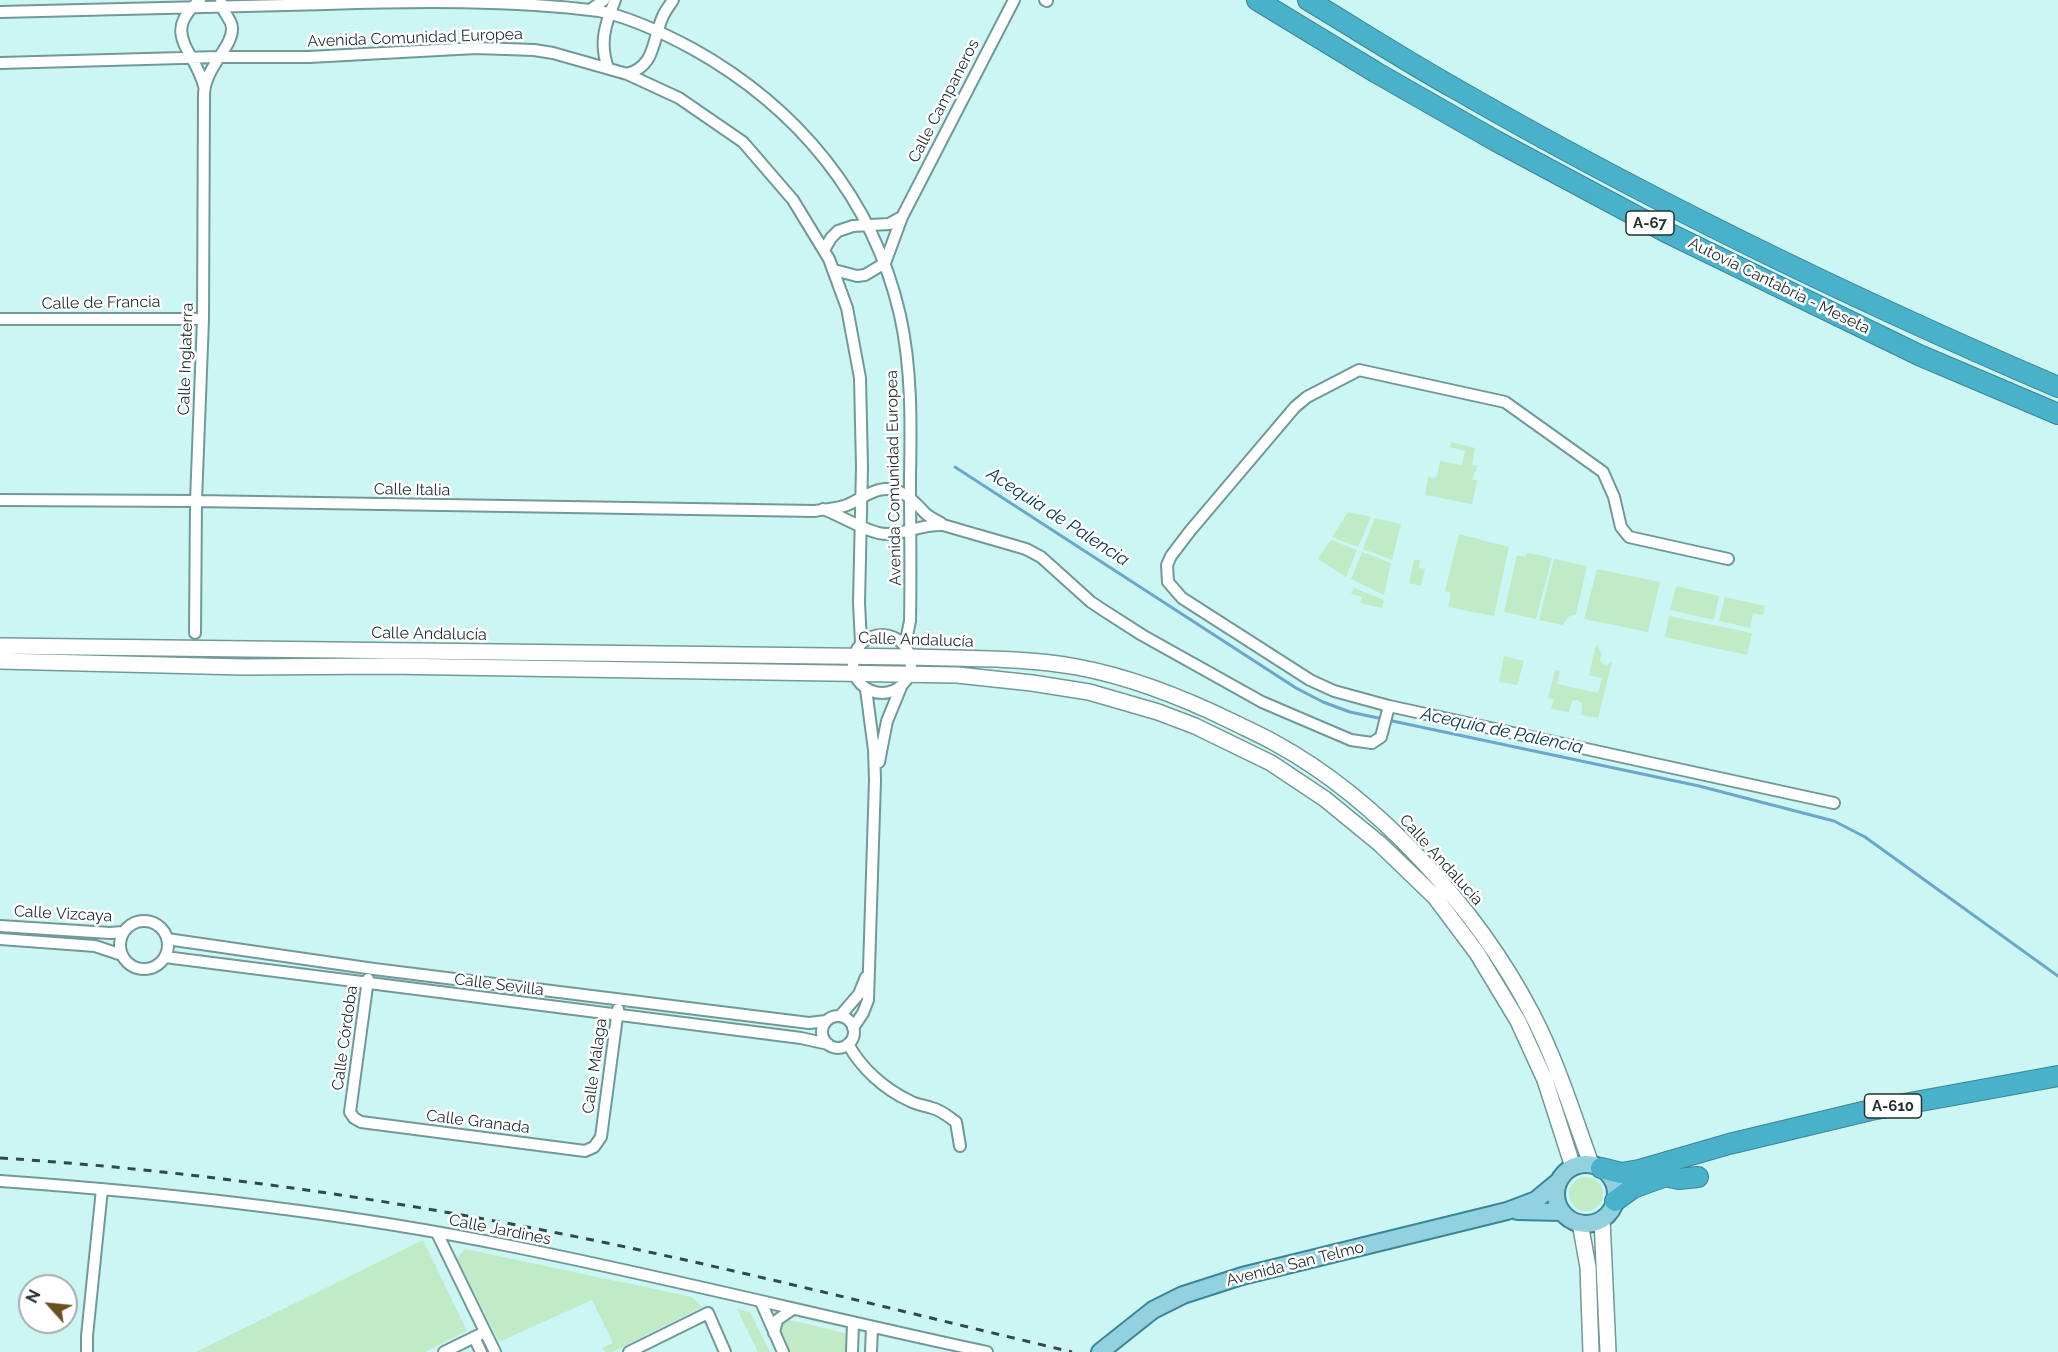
<!DOCTYPE html>
<meta charset="utf-8">
<style>
body{margin:0}
#map{position:relative;width:2058px;height:1352px;overflow:hidden;background:#ccf6f4;font-family:Raleway,sans-serif}
canvas{display:block}
.north{position:absolute;left:18px;top:1274px;width:60px;height:60px;box-sizing:border-box;background:#fff;border:2px solid #a6adad;border-radius:50%;rotate:297deg;font-size:16px;font-weight:700;line-height:24px;text-align:center;color:#213231}
.north::after{content:'';display:block;margin:auto;width:21px;height:27px;background:#6a5122;clip-path:polygon(50% 0,100% 100%,50% 72%,0 100%)}
</style>
<div id="map">
<canvas width="2058" height="1352"></canvas>
<div class="north">N</div>
</div>
<script>
const g = document.querySelector('canvas').getContext('2d');
g.lineJoin = 'round';
function paint(path, color) {
  g.fillStyle = color;
  g.fill(path, 'evenodd');
}
function stroke(path, color, width, dash) {
  g.strokeStyle = color;
  g.lineWidth = width;
  g.lineCap = dash ? 'butt' : 'round';
  g.setLineDash(dash || []);
  g.stroke(path);
}
function label(font, color, halo, rows, align = 'center') {
  g.font = font + ' Raleway,sans-serif';
  g.lineWidth = 5;
  g.setLineDash([]);
  g.textBaseline = 'middle';
  g.strokeStyle = halo;
  g.fillStyle = color;
  for (const [text, x, y, turn = 0] of rows) {
    g.save();
    g.translate(x, y);
    g.rotate((+turn || 0) * Math.PI / 180);
    g.textAlign = isNaN(turn) ? turn : align;
    if (halo) g.strokeText(text, 0, 0);
    g.fillText(text, 0, 0);
    g.restore();
  }
}
const green = new Path2D(`
 M1451,442L1475,448L1472,465L1478,466L1472,479L1477,481L1472,504L1425,495L1428,477L1434,478L1437,476L1440,461L1462,465L1465,451L1450,447Z
 M1348,512L1371,517L1358,547L1332,537Z
 M1375,518L1401,524L1392,560L1363,549Z
 M1459,534L1509,547L1494,616L1448,607L1451,593L1445,591Z
 M1331,540L1357,550L1346,577L1318,559Z
 M1362,552L1391,563L1384,595L1351,579Z
 M1528,553L1552,558L1536,619L1504,612L1517,555L1525,557Z
 M1554,559L1587,566L1576,614L1568,617L1563,625L1539,620Z
 M1414,560H1420L1419,568L1425,569L1421,586L1409,583Z
 M1597,569L1660,582L1648,632L1584,619Z
 M1676,586L1719,596L1714,620L1670,610Z
 M1354,588L1384,600L1382,608L1360,603L1362,597L1351,594Z
 M1725,597L1765,606L1763,615L1753,613L1750,628L1719,621Z
 M1669,616L1752,633L1747,655L1665,637Z
 M1596,644L1602,654L1600,660L1602,663L1607,665L1612,662L1598,718L1581,715L1582,704L1578,700L1572,701L1569,712L1551,709L1554,699L1548,698L1555,670L1560,671L1557,684L1598,693L1602,678L1589,675Z
 M1504,656L1524,661L1517,685L1499,682Z
 M1569 1194a17 17 0 1 1 34 0a17 17 0 1 1-34 0Z
 M423,1240L467,1331L425,1352H196Z
 M465,1249L692,1297L702,1307L612,1352H605L602,1348L613,1343L592,1300L499,1342L457,1258Z
 M737,1309L750,1312L770,1352H758Z
 M790,1320L848,1334L847,1352H788L778,1331L783,1322Z`);
const stream = new Path2D(`
 M955,467L1296,688L1323,702L1350,712L1699,786L1834,821L1865,837L2058,976`);
const street = new Path2D(`
 M200,0C160,34 195,50 204,86
 M1045,0L1047,1
 M590,10L604,0
 M0,12C109,9 218,7 327,4C417,1 510,0 599,11C629,17 667,35 693,49C797,107 873,198 900,315C912,369 911,424 910,478C910,526 911,573 910,621L905,645
 M0,63L218,57H309L476,48L534,50L553,53L627,74L679,98L743,142L793,200L829,259L847,308L860,378L862,467L859,603L861,643
 M608,68C599,43 605,25 615,0
 M627,74C656,66 652,40 663,16C665,11 670,5 673,0
 M824,250L831,238L838,231L853,226L889,224L902,217
 M834,270L857,276L865,275L885,263L902,217L1014,0
 M0,319H203
 M0,500L196,501L815,511C825,509 837,509 847,505C867,496 881,481 904,494C913,499 918,506 925,513C929,517 935,520 941,523
 M823,509C842,516 871,535 888,534C908,533 922,524 943,525L1026,549L1041,557L1091,602L1103,610L1142,635L1262,702L1351,740L1372,743L1381,737L1389,706L1334,691L1310,680L1182,598L1168,582L1167,565L1171,556L1190,531L1295,407L1307,397L1359,370L1505,402L1603,472L1614,497L1621,527L1629,537L1728,559
 M195,633L196,501L203,319L204,94C205,67 233,47 232,28C232,19 222,13 221,2
 M853 664a29 29 0 1 1 58 0a29 29 0 1 1-58 0Z
 M1389,706L1834,803
 M879,762L887,721L901,687
 M120 945a24 24 0 1 1 48 0a24 24 0 1 1-48 0Z
 M0,926L110,933L123,932
 M0,939L95,946L122,955
 M167,939L374,969L809,1023L826,1021
 M165,957L801,1038L828,1044
 M368,979L350,1112L354,1118L361,1122L585,1151L594,1147L601,1137L618,1009
 M840,1016L859,994L866,977
 M822 1032a16 16 0 1 1 32 0a16 16 0 1 1-32 0Z
 M853,1028L863,1013L868,1000L875,780L874,750L866,689
 M848,1044C861,1068 884,1089 910,1101C917,1105 924,1105 932,1108C941,1110 949,1117 956,1122L960,1146
 M0,1181C171,1193 342,1212 510,1246C670,1278 828,1318 987,1352
 M437,1233L495,1352
 M761,1302L783,1352
 M774,1333L777,1320L793,1309
 M474,1337L481,1352
 M87,1352V1336L102,1189
 M444,1352L485,1332
 M629,1352L708,1313L725,1352
 M852,1352L853,1323
 M871,1352L872,1327`);
const secondary = new Path2D(`
 M0,646L911,657C965,659 1023,657 1077,667C1131,677 1184,698 1233,722C1247,729 1261,735 1275,743C1378,799 1478,910 1532,1014C1557,1062 1573,1114 1591,1164
 M0,661L244,667L388,666L957,675L1032,683L1089,692L1158,712L1195,726L1271,763L1325,799L1380,844L1435,897L1477,953L1518,1021L1545,1080L1573,1167
 M1602,1219L1608,1352
 M1580,1223L1588,1267L1591,1352`);
const primary = new Path2D(`
 M1556 1194a30 30 0 1 1 60 0a30 30 0 1 1-60 0Z
 M1517,1211L1562,1212
 M1100,1352L1153,1310L1183,1295L1242,1276L1507,1211L1536,1200L1559,1181`);
const highway = new Path2D(`
 M1257,0L1377,73L1496,141L1666,232L1919,355L2058,414
 M1308,0C1358,30 1406,61 1456,89C1650,201 1853,299 2058,387
 M1601,1168L1621,1173L1639,1170L1729,1144L1871,1110L2058,1076
 M1664,1176L1679,1179L1698,1177
 M1615,1201L1633,1188L1666,1176`);
const rail = new Path2D(`
 M0,1158C203,1171 404,1201 602,1242C760,1275 916,1315 1072,1352`);
const shields = [
 [1650,223,48],
 [1893,1106,57]
];
const shieldNames = [
 ["A-67",1650,223],
 ["A-610",1893,1106]
];
const streetNames = [
 ["Avenida Comunidad Europea",415,38,-2],
 ["Calle Campaneros",944,101,-63],
 ["Autovía Cantabria - Meseta",1779,286,26],
 ["Calle de Francia",101,303,-1],
 ["Calle Inglaterra",186,359,-88],
 ["Avenida Comunidad Europea",894,478,-91],
 ["Calle Italia",412,490,1],
 ["Calle Andalucía",429,634,1],
 ["Calle Andalucía",916,640,2],
 ["Calle Andalucía",1441,860,48],
 ["Calle Vizcaya",63,914,3],
 ["Calle Sevilla",499,985,7],
 ["Calle Córdoba",345,1038,-82],
 ["Calle Málaga",595,1066,-82],
 ["Calle Granada",478,1122,7],
 ["Calle Jardines",500,1230,11],
 ["Avenida San Telmo",1295,1264,-14]
];
const waterNames = [
 ["Acequia de Palencia",1058,517,33],
 ["Acequia de Palencia",1502,731,12]
];
paint(green, '#c1eac6');
stroke(stream, '#6ca6cb', 3);
stroke(street, '#719998', 14);
stroke(secondary, '#719998', 18);
stroke(primary, '#3b8594', 20);
stroke(highway, '#3b8594', 22);
stroke(street, '#fff', 10);
stroke(secondary, '#fff', 15);
stroke(primary, '#92d1df', 16);
stroke(highway, '#49b2ca', 20);
stroke(rail, '#344847', 3, [8, 8]);
for (const [x, y, w] of shields) {
  const box = new Path2D();
  box.roundRect(x - w / 2, y - 12, w, 24, 4.5);
  g.fillStyle = '#fff';
  g.fill(box);
  stroke(box, '#213231', 1.5);
}
label('bold 15px', '#213231', null, shieldNames);
label('16px', '#213231', '#fff', streetNames);
label('italic 18px', '#063851', '#fff', waterNames);
</script>
